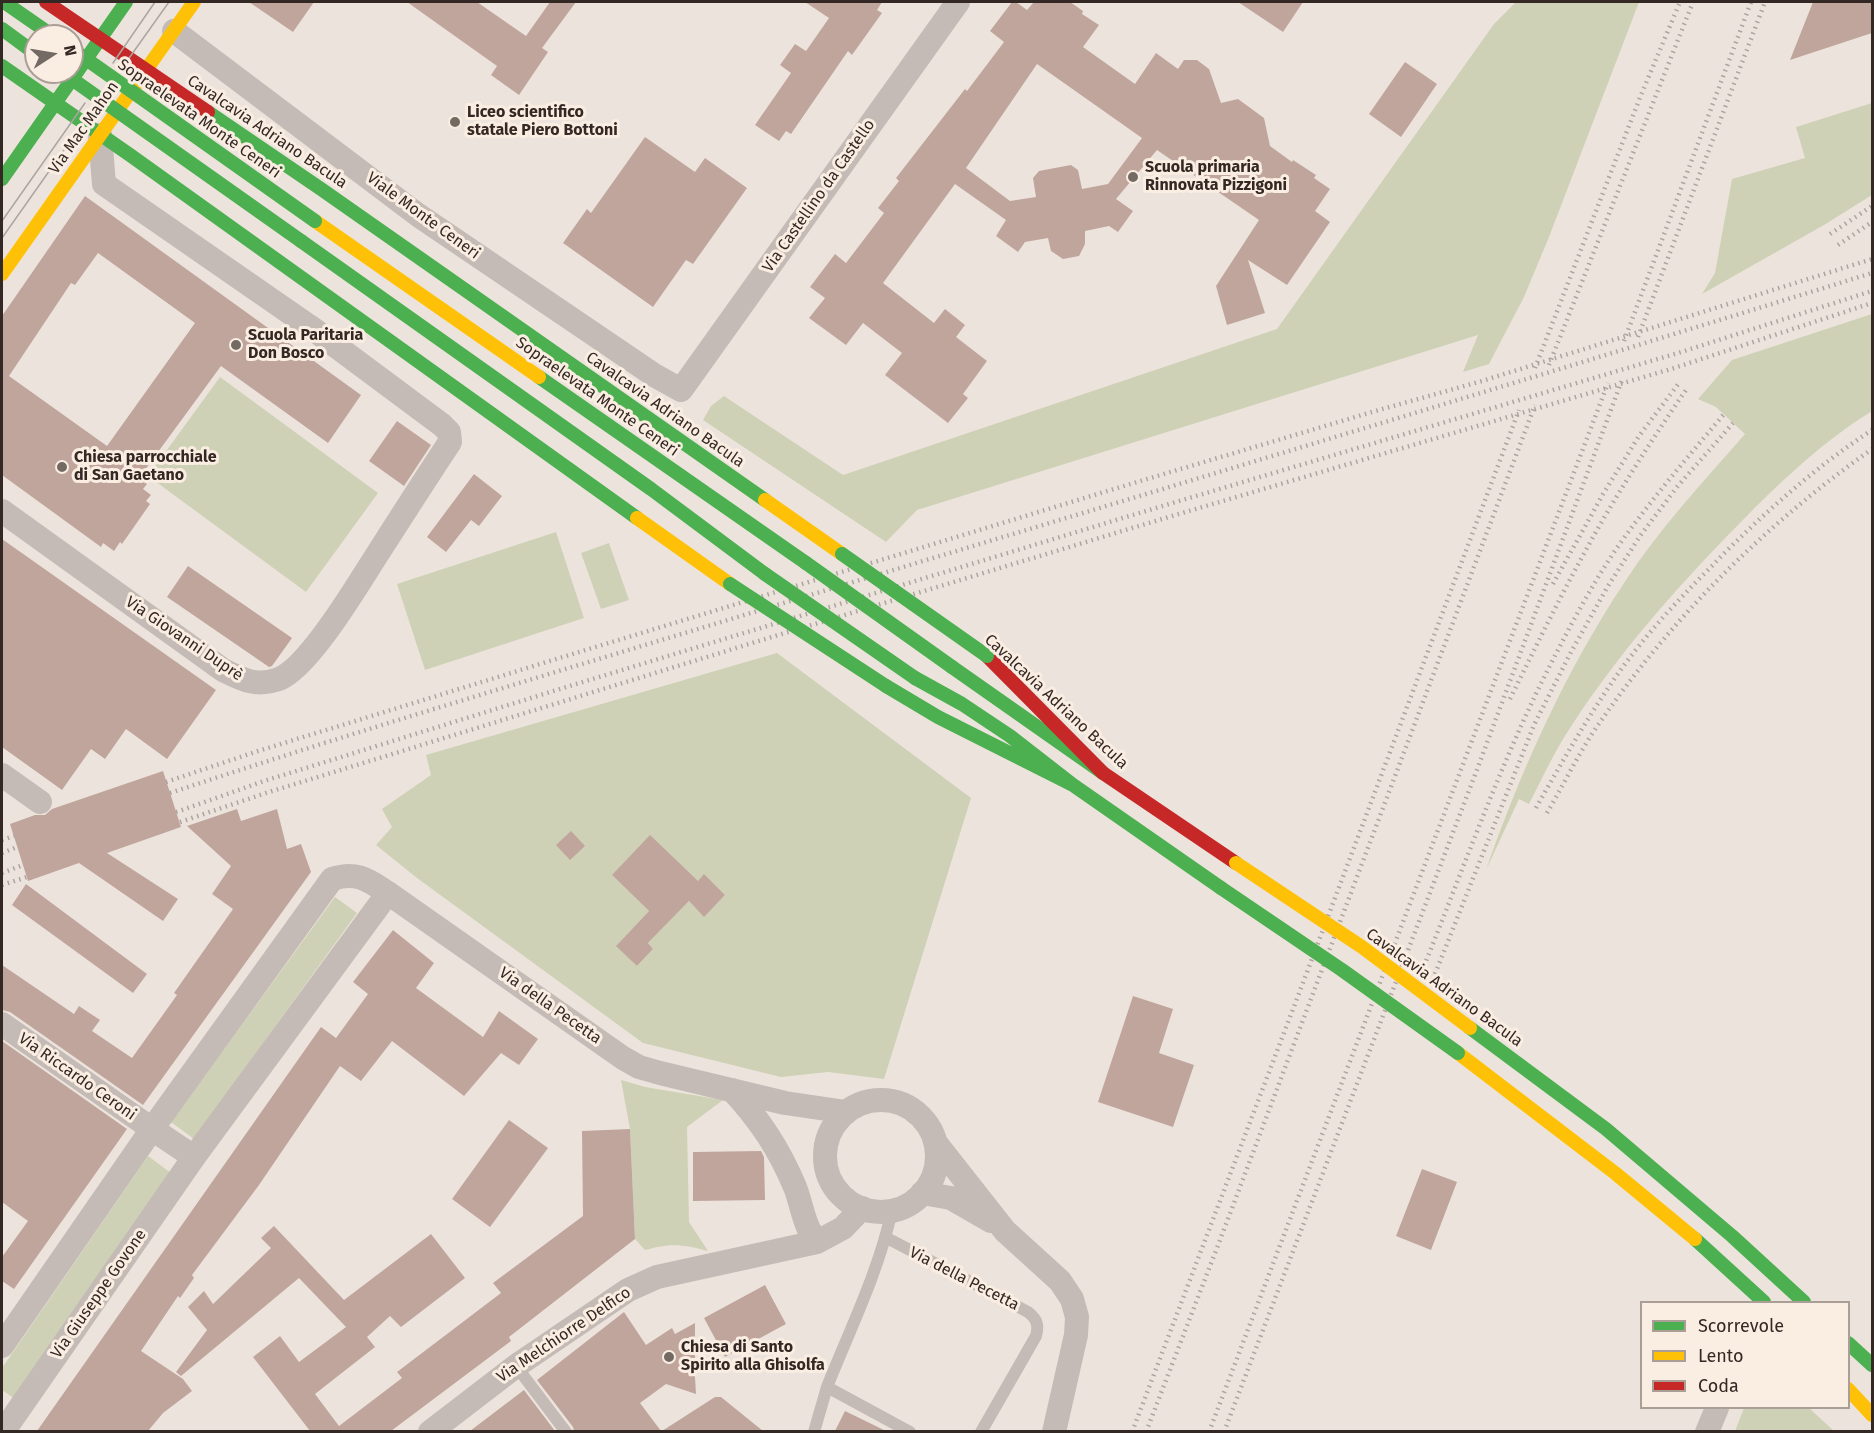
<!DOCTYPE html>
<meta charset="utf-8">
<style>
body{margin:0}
#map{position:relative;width:1874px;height:1433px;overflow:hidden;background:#ece4dc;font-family:"Fira Sans",sans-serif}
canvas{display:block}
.frame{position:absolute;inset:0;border:3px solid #342824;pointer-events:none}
.legend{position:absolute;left:1640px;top:1301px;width:210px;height:108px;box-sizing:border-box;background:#faede2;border:2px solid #ab9e96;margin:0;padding:8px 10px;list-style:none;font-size:18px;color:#342824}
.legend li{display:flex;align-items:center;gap:12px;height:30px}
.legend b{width:30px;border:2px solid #ab9e96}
.north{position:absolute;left:24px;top:24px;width:60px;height:60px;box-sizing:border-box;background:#faede2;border:2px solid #ab9e96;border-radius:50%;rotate:78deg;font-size:16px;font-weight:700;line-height:24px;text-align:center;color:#342824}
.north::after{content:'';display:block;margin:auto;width:21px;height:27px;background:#746a64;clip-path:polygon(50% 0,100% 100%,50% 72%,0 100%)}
</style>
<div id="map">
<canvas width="1874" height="1433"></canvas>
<div class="frame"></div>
<ul class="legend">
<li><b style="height:8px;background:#4caf50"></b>Scorrevole</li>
<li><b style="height:8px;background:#ffc107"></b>Lento</li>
<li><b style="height:8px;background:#c62828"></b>Coda</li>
</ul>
<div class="north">N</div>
</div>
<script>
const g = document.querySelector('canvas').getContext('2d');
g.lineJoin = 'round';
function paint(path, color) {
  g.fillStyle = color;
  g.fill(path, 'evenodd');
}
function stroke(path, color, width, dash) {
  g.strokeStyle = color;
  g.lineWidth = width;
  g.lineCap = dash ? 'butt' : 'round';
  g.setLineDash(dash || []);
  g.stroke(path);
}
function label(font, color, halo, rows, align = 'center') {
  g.font = font + ' "Fira Sans",sans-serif';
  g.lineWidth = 6;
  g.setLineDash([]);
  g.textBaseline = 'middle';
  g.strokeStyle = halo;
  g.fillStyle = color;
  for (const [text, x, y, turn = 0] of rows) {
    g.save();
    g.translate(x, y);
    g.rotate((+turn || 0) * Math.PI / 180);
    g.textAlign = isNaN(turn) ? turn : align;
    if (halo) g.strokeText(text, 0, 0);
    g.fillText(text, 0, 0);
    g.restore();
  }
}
const green = new Path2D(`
 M1516,2H1639L1549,237L1524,297L1489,364L1463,372L1478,335L917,510L886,542L703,420L711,406L724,396L843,475L1277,329L1494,24Z
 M1872,103V195L1824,225L1702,294L1715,273L1732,179L1805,158L1796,127Z
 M1872,314V411C1822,442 1779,483 1738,525C1676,588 1618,654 1570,728C1554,752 1542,779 1529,804L1519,799L1486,870C1521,770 1565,672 1624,583C1659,529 1703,482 1745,434L1716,407L1698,399L1732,360Z
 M220,377L378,493L306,592L148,476Z
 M556,532L584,618L425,670L397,584Z
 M609,543L629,600L601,609L581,553Z
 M777,653L971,798L884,1079L828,1072L781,1077L643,1043L417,878L376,845L392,827L382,809L431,775L426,755ZM612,875L687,892L704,875L725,895L704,916L689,901L648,943L653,949L637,966L617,945L649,911Z
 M335,897L357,913L194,1139L171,1122Z
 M621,1080L645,1087L723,1100L687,1127L689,1222L708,1251C682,1244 670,1243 645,1250L635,1239L630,1129Z
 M148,1156L171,1173L15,1399L2,1390V1368Z
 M1744,1408H1809L1834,1431H1735Z`);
const building = new Path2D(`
 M249,2H314L293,32Z
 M407,2H477L526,36L550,2H576L542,48L548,52L519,95L491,75L497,66Z
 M805,2H882L877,10L882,13L852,55L848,51L791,134L786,131L779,141L755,125L791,73L780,65L795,44L806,51L829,18Z
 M1012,2H1016L1027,10L1034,2H1070L1083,11L1082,14L1099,25L1083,47L1135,84L1156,53L1178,69L1184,60H1197L1209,69L1221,103L1238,99L1264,118L1270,146L1292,162L1293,160L1316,175L1314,178L1330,189L1315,211L1330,222L1287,285L1248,260L1265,313L1227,325L1216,286L1259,220L1157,150L1116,199L1133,211L1118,232L1109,226L1085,231V244L1079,256L1063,259L1051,251L1048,238L1025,242L1018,252L996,236L1006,220L955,184L883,283L934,323L945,309L965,325L956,337L987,361L963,394L968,398L948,423L885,375L902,353L863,323L846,345L809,318L825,298L810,287L835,254L846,263L884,213L878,208L899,181L896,178L965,89L967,91L1004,42L990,31ZM1037,64L1142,138L1108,184L1082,189L1078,170L1071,165L1039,171L1033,178L1036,197L1010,201L966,168Z
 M1238,2H1303L1283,32Z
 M1813,2H1872V33L1790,60Z
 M1405,62L1437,84L1401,137L1369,114Z
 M645,137L695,172L705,158L747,188L693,264L686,260L653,307L563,243L587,209L591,213Z
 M85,196L361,395L328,443L221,366L139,478L147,484L143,489L151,495L146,501L150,504L122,544L120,542L114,551L103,543L101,547L2,475V316ZM98,253L195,323L107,446L9,376L71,283L75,285Z
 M397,421L431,445L404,486L369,461Z
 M474,474L502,496L479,526L471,520L446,552L427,537Z
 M2,539L216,690L167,759L126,729L105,759L91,749L62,790L2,747Z
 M188,566L292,638L272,666L269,667L167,597Z
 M163,771L181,827L107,853L178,899L163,921L79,863L28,881L10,824L35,815H45L52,809Z
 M237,809L241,821L277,809L287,849L301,844L311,872L143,1105L10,1012L2,1010V965L74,1014L79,1006L100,1020L92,1031L132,1058L177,995L174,993L233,909L212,894L231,866L187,826Z
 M571,831L585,846L570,860L556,845Z
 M650,835L698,881L704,874L725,895L704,917L689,901L648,943L653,949L637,966L616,946L649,911L612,875Z
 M26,884L147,974L133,993L12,905Z
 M393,930L434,963L416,988L483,1037L499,1011L538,1039L519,1065L501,1053L464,1096L392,1041L361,1081L340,1066L259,1185L192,1275L194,1278L180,1298L178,1296L141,1351L183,1379L192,1391L163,1413L148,1431H37L321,1027L336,1038L368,994L353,982Z
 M1133,996L1173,1009L1159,1053L1194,1065L1173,1127L1098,1102Z
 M2,1041L127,1129L14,1289L2,1281V1257L28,1221L2,1202Z
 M509,1120L548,1148L490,1227L452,1199Z
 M630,1129L635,1239L509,1337L511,1341L391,1431H310L253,1357L280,1336L299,1362L346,1327L299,1278L181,1376L176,1372L207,1330L188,1307L204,1291L213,1304L271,1248L261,1238L274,1226L344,1300L431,1234L465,1278L401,1327L390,1316L367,1337L375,1347L315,1394L339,1426L402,1378L397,1372L501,1293L493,1283L583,1216L582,1131Z
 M761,1151L764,1157L765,1200L693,1201V1152Z
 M1422,1169L1457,1182L1431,1250L1396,1236Z
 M765,1285L786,1324L725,1357L704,1318Z
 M624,1312L646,1345L672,1328L675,1334L695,1323V1373L692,1374L695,1377L696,1394L666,1384L640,1403L661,1431H574L573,1427L537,1380Z
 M524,1390L555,1431H470Z
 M715,1397H721L763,1431H662Z
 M845,1411L886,1431H835Z`);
const lane = new Path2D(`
 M892,1210C879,1271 850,1329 827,1387L910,1432
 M885,1237L1028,1312C1037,1319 1039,1325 1036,1336L981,1432
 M516,1366L566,1432
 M814,1432L827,1387`);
const street = new Path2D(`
 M174,31L418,215L654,375L681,390L958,2
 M2,511L223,670C243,680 256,687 279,679C310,667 361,579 380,550C403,514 426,478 450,442L449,432L442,425L309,326L104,184L100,135
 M2,775L40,802
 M2,1024L152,1129L194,1157
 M732,1090C760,1120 779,1149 795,1187C802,1205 804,1227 817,1242
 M825 1156a56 56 0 1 1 112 0a56 56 0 1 1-112 0Z
 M935,1142L1005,1231L1060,1281L1072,1299L1077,1317L1076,1335L1054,1432
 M922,1193L951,1198L991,1221
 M2,1346L152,1129L332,879C357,871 368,880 388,893L623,1058L639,1067L660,1073L785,1103L846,1112
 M3,1432L194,1157L388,893
 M430,1432L516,1366L628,1290L657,1277L817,1242L843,1228L862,1208
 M1707,1432L1717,1408`);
const fast = new Path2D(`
 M2,66L130,155L637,518
 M208,112L321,189L765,500
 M2,179L126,2
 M301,241L651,489L765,574
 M539,377L806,563
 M952,667L1103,773
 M915,678L962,704L1010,736L1073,785
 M886,686L938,717L1073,785L1221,888
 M1470,1028L1606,1129L1732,1236L1804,1302
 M1695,1239L1764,1302
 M1848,1343L1872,1365`);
const slow = new Path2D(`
 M315,221L539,377
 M2,274L194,2
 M765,500L842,554
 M637,518L730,584
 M1458,1053L1615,1173L1695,1239
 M1848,1389L1872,1415`);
const jam = new Path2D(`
 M46,2L208,112
 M987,656L1103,773L1236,863`);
const tram = new Path2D(`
 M113,63L155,2
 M122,68L169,2
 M2,221L85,103
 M2,238L93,109`);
const rail = new Path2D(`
 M1830,234L1872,206
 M1838,245L1872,222
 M1638,337L1765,2
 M1624,341L1751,2
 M1549,365L1693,2
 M1535,368L1641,95L1680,2
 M1553,584L1603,494L1639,436L1679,383
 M1510,699C1543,632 1576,564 1614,501C1637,463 1661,426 1686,390
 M166,782L258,751L566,656L1147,479L1372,412L1482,381L1872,259
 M170,793C371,726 574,667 777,605C1142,495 1508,386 1872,273
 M1536,808C1563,760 1590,713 1622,668C1647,634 1676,602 1706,572C1756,520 1811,470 1872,430
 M176,812L264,781L576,684L1169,504L1678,353L1872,291
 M1547,813C1562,787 1576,759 1592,734C1667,622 1763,526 1872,449
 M180,822L266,793L762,640L1172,516L1671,369L1872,303
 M2,840L14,836
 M2,853L17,847
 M2,873L23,865
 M2,885L27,877
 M1424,966C1467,860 1505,750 1559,648C1580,607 1604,564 1632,527C1661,488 1693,451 1724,414
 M1435,974L1534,725L1571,652L1608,586L1640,536L1677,487L1733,423
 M1132,1432L1298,996L1519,410
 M1146,1432L1217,1248L1535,405
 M1209,1432L1608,383
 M1224,1432L1478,767L1622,380`);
const fastBridge = new Path2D(`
 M4,2L53,36
 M2,29L36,54
 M72,49L315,221
 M62,72L301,241
 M842,554L987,656
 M806,563L952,667
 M765,574L915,678
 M730,584L886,686
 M1221,888L1342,970L1458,1053`);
const slowBridge = new Path2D(`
 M1236,863L1362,947L1470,1028`);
const markers = [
 [455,122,6,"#746a64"],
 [1133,177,6,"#746a64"],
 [236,345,6,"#746a64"],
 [62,467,6,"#746a64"],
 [669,1357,6,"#746a64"]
];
const poiNames = [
 ["Liceo scientifico",467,113],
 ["statale Piero Bottoni",467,131],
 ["Scuola primaria",1145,168],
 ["Rinnovata Pizzigoni",1145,186],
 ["Scuola Paritaria",248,336],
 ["Don Bosco",248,354],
 ["Chiesa parrocchiale",74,458],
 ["di San Gaetano",74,476],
 ["Chiesa di Santo",681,1348],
 ["Spirito alla Ghisolfa",681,1366]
];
const streetNames = [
 ["Sopraelevata Monte Ceneri",199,119,35],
 ["Via Mac Mahon",84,128,-55],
 ["Cavalcavia Adriano Bacula",267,132,34],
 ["Via Castellino da Castello",819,196,-55],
 ["Viale Monte Ceneri",423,216,36],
 ["Sopraelevata Monte Ceneri",597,397,35],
 ["Cavalcavia Adriano Bacula",665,410,35],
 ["Via Giovanni Duprè",184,639,34],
 ["Cavalcavia Adriano Bacula",1056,702,43],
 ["Cavalcavia Adriano Bacula",1444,988,36],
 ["Via della Pecetta",550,1006,35],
 ["Via Riccardo Ceroni",77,1077,35],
 ["Via della Pecetta",964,1279,27],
 ["Via Giuseppe Govone",99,1294,-55],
 ["Via Melchiorre Delfico",564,1335,-34]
];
paint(green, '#ced1b5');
paint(building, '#c0a59d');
stroke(lane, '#c4bbb6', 12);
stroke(street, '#c4bbb6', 24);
stroke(fast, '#4caf50', 14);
stroke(slow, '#ffc107', 14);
stroke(jam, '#c62828', 14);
stroke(tram, '#aca4a0', 1.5);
stroke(rail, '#aca4a0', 4.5, [1.5, 4.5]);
stroke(fastBridge, '#4caf50', 14);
stroke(slowBridge, '#ffc107', 14);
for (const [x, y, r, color] of markers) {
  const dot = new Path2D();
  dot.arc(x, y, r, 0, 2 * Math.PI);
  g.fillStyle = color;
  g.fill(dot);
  stroke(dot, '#faede2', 2);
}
label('bold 16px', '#342824', '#faede2', poiNames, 'left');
label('16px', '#342824', '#faede2', streetNames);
</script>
